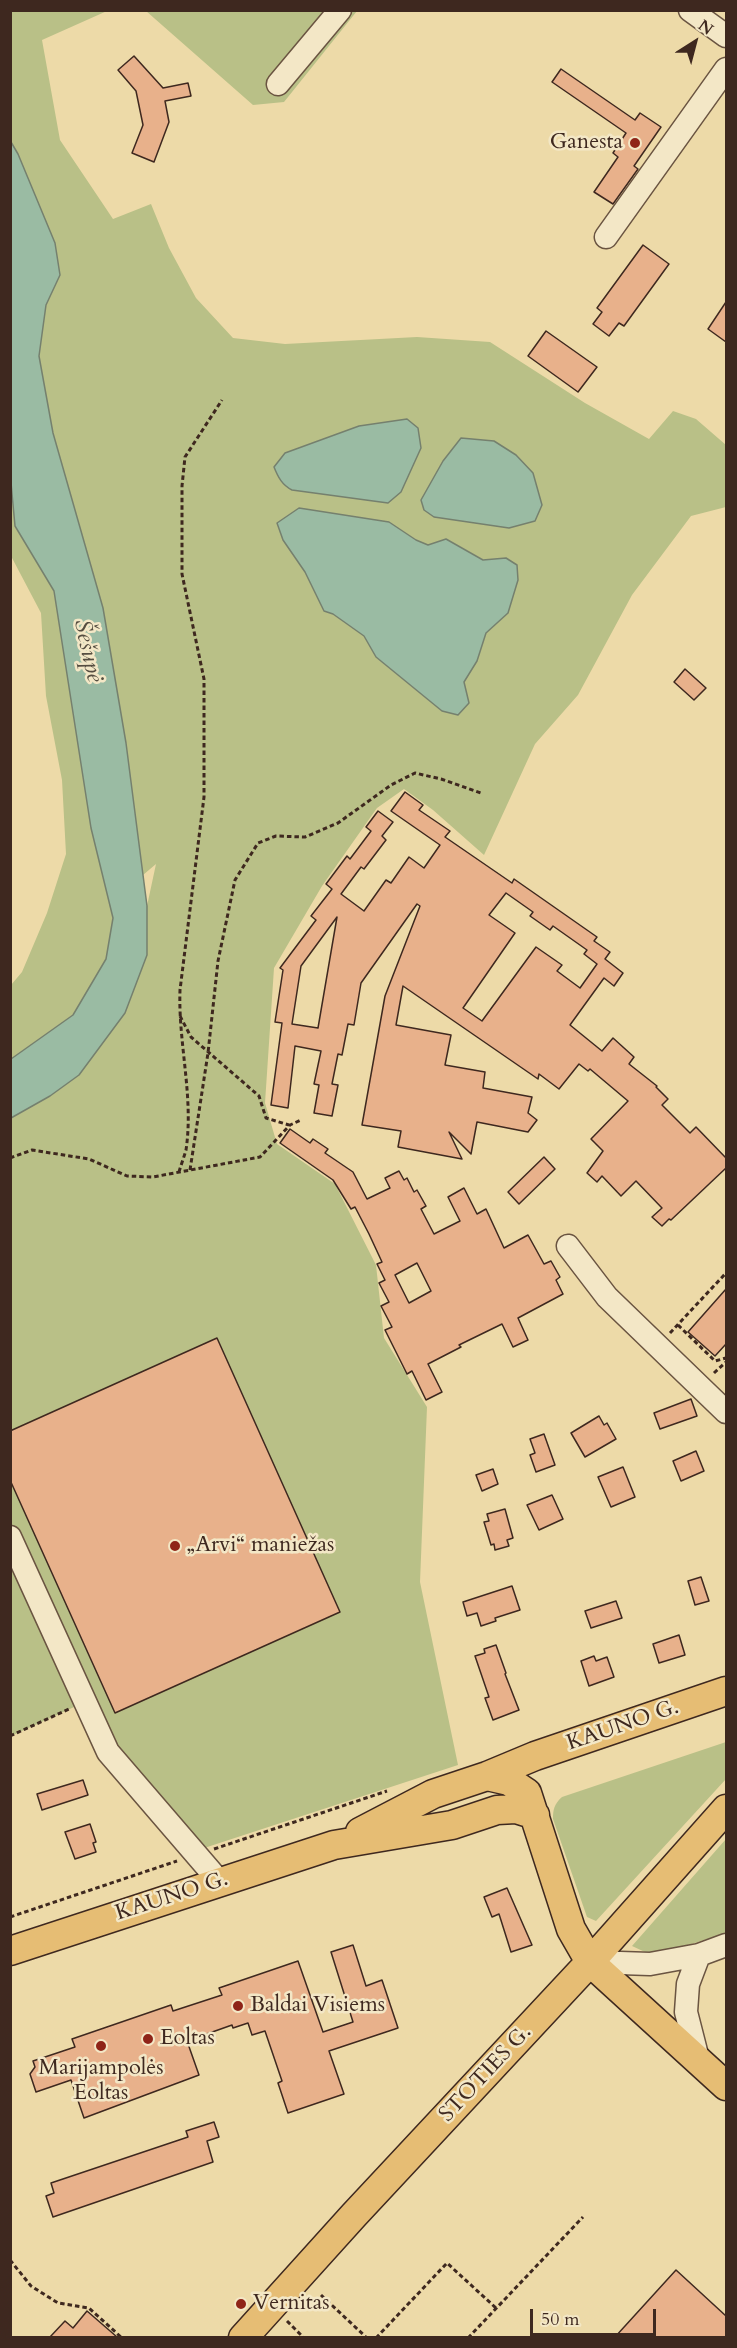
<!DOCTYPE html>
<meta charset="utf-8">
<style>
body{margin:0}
#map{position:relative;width:737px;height:2348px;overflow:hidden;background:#eddaa8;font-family:Cardo,serif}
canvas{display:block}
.frame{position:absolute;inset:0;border:12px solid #3e281f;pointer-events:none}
.north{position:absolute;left:665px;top:12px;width:60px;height:60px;-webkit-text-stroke:4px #f3e7c6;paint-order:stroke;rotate:36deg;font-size:16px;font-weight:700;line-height:24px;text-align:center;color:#3e281f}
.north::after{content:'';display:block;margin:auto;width:21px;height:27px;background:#3e281f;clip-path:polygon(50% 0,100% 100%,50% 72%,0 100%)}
.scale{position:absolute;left:530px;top:2309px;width:126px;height:27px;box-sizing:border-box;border:3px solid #3e281f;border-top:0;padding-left:8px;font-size:18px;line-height:21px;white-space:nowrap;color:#3e281f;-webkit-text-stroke:4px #f3e7c6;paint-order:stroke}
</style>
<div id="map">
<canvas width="737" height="2348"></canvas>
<div class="frame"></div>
<div class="north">N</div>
<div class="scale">50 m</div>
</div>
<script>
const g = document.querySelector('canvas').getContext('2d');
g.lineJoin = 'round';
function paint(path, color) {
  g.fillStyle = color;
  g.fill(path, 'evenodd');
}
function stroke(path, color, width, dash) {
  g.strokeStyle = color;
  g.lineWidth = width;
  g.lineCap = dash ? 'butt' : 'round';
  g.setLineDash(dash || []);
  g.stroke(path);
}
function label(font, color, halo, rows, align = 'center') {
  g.font = font + ' Cardo,serif';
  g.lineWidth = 5;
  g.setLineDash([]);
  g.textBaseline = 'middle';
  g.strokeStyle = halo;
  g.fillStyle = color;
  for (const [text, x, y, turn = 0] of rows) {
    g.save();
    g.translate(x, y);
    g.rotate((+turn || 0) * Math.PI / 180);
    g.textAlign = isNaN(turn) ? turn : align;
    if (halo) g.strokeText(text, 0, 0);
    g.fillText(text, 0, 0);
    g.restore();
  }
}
const green = new Path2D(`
 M11,11H107L42,40L60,140L113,219L151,204L169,248L196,298L233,338L285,344L417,337L490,342L585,403L649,439L673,411L696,419L726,445V507L691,516L632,595L578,695L535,744L484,855L433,810L404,789L377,808L322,886L274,968L265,1103L277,1144L335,1184L376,1265L384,1338L427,1407L420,1582L458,1765L192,1852L85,1702L11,1736L10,1118L50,1096L79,1075L147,955V906L156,864L143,875L126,743L103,608L53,433L39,356L46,305L60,275L18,154L11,142ZM389,522L416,540L428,545L446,539L484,560L506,558L508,613L486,633L477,661L463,682L469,703L458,715L442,711L376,657L364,636L333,614L324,611L305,572Z
 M146,11H357L284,102L253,105Z
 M10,472L15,526L54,591L91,828L113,918L106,959L73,1015L11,1059V985L22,972L47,913L66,854L62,780L46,696L41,613L11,556Z
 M726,1742V1779L596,1921L587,1917L553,1819C553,1810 554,1804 562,1797Z
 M726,1839V1933L660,1954L645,1952L632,1946Z`);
const water = new Path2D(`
 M11,142L18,154L55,243L60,275L46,305L39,356L53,433L103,608L126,743L147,906V955L125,1013L79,1075L50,1096L11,1118V1059L73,1015L106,959L113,918L91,828L54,591L15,526L10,472Z
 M407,419L418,428L421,448L401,492L388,503L292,490C282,485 278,477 274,467L285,453L359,426Z
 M461,438L494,441L516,455L533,473L542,505L535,521L509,528L434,517L424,510L421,500L443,461Z
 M299,508L389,522L416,540L428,545L446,539L483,560L506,558L517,565L518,580L508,613L486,633L477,661L464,682L469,703L458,715L442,711L376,657L364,636L333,614L324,611L305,572L283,540L277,523Z`);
const building = new Path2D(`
 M134,56L163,88L188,83L191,96L165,101L169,122L154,162L132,153L143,125L136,91L118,70Z
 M561,69L635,120L640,113L661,127L634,166L638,169L613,204L594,192L618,157L613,153L626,133L552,82Z
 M643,245L669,264L624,326L619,323L609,336L593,324L602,312L597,308Z
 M726,302V342L708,329Z
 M546,331L597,367L578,392L528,356Z
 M685,669L706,688L694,700L674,682Z
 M405,792L423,805L419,810L450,831L445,837L512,883L514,879L597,937L594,941L610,952L605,959L623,973L614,986L604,978L570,1025L602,1051L613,1038L634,1057L629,1064L657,1086L656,1087L668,1099L662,1105L690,1133L696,1127L726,1158V1168L671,1220L669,1219L662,1226L652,1217L662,1208L636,1181L621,1196L602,1176L597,1182L587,1173L603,1151L591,1139L628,1101L590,1069L588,1071L579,1064L559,1089L539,1074L538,1079L403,986L396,1025L451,1035L445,1065L485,1072L483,1088L532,1097L528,1113L537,1120L528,1132L477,1122L471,1154L449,1132L462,1159L398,1147L401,1131L362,1125L385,996L420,906L417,904L361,983L354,1025L348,1024L342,1055L338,1054L332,1084L338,1085L332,1116L314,1113L319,1085L314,1084L321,1051L295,1046L288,1108L271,1105L282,1023L275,1022L283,970L280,968L316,920L311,916L332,889L326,884L347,856L350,859L371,831L366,827L378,811L393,822L382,836L386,840L364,869L361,867L341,894L364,911L386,880L391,883L409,857L424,868L440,845L391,811ZM506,893L533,912L530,916L550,930L553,926L587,950L584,954L597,964L580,988L557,971L562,965L536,947L482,1021L463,1008L515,933L489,915ZM337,917L318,1028L292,1024L301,966Z
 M290,1129L310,1143L313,1139L328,1149L325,1153L353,1172L367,1199L390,1188L385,1178L399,1171L404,1180L407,1178L414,1192L417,1190L426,1206L421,1209L434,1234L460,1221L448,1197L464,1188L477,1214L486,1209L504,1248L528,1235L544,1264L551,1261L560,1277L556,1280L563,1294L518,1318L528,1340L513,1347L502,1324L459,1345L461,1347L428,1364L442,1392L426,1400L412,1371L407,1374L385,1330L392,1327L381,1306L389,1302L379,1283L385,1280L377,1264L382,1262L369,1234L355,1207L351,1209L333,1180L280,1143ZM417,1263L431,1291L409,1303L395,1275Z
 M544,1157L555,1169L519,1204L508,1192Z
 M726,1289V1344L715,1356L688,1332Z
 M217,1338L340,1612L115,1713L10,1480V1431Z
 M691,1399L697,1416L660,1429L654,1413Z
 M599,1416L604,1425L607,1423L616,1439L585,1457L571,1433Z
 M544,1434L555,1465L536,1472L530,1455L535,1453L530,1439Z
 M696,1451L704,1471L681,1481L673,1461Z
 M623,1467L635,1497L611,1507L598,1477Z
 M493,1469L498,1484L482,1491L476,1475Z
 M552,1495L563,1519L539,1530L527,1505Z
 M505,1509L513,1538L507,1540L509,1546L495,1550L494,1544L491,1545L484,1522L489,1521L487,1514Z
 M701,1577L709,1601L695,1605L688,1581Z
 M512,1586L520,1610L495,1618L496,1621L481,1626L477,1613L467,1616L463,1602Z
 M616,1601L622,1618L591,1628L585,1611Z
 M679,1635L685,1655L659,1663L653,1644Z
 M496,1645L506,1673L505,1674L519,1710L493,1720L485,1698L489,1697L475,1656L485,1653L484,1649Z
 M594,1656L596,1661L607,1657L614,1677L589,1686L581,1661Z
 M83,1780L88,1795L42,1810L37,1794Z
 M90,1824L96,1842L93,1843L96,1852L75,1859L65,1832Z
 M507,1888L532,1945L511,1952L499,1914L492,1917L484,1897Z
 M353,1945L366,1986L382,1980L398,2028L329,2051L344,2094L288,2113L278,2083L282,2081L265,2031L252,2035L248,2023L233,2028L232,2025L187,2041L199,2075L84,2118L71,2080L36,2092L30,2074L35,2067L33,2061L75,2047L72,2039L171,2005L173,2011L222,1995L219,1988L298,1961L323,2032L353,2022L331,1952Z
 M214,2122L219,2137L207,2141L213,2162L53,2217L46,2196L54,2193L51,2183L188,2137L186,2131Z
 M676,2270L726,2316V2337H615Z
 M87,2311L117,2337H50L65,2321L73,2328Z`);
const path = new Path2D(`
 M180,1016L191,1037L259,1096L266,1118L289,1125
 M10,1158L32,1150L89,1159L127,1176L153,1177L260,1157L290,1125L301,1120
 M190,1170L208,1053L218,961L235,880L258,843L276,836L305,837L338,823L391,785L415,773L441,779L481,793
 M179,1172C181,1165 184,1157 186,1150C194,1097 178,1043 180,990L204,797V679L182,574V486L185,457L222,400
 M678,1325L715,1361L726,1358
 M670,1333L726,1273
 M714,1373L726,1362
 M10,1736L69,1709
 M214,1849L387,1791
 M10,1917L177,1861
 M10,2260L31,2286L58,2303L89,2308L122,2338
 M321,2295L367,2338
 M287,2321L304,2338
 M376,2338L447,2263L496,2308
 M468,2338L583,2217`);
const minor = new Path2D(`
 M690,10L726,36
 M278,84L340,10
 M606,237L726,69
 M568,1246L607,1297L726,1412
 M10,1537L108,1752L219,1881
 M590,1962L650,1964L699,1955L726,1945
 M698,2059L686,2012L688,1984L699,1955`);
const major = new Path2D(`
 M487,1776L509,1781L527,1793L571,1929L590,1962L726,2086
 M360,1832L433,1794L487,1776L535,1756L726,1691
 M10,1951L334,1845L452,1825L497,1810L516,1809L535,1815
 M243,2338L354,2215L590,1962L726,1809`);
const markers = [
 [635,143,6,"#8f2418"],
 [175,1546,6,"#8f2418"],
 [238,2006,6,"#8f2418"],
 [148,2039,6,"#8f2418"],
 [101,2046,6,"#8f2418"],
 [241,2304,6,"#8f2418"]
];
const poiNames = [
 ["Ganesta",623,143,"right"],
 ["„Arvi“ maniežas",187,1546],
 ["Baldai Visiems",250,2006],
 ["Eoltas",160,2039],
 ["Marijampolės",101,2069,"center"],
 ["Eoltas",101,2094,"center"],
 ["Vernitas",253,2304]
];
const streetNames = [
 ["KAUNO G.",623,1726,-19],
 ["KAUNO G.",172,1897,-18],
 ["STOTIES G.",486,2074,-47]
];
const waterNames = [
 ["Šešupė",87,651,77]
];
paint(green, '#b9c087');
paint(water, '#9abba3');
stroke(water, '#75806e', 1.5);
paint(building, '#e8b18b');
stroke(building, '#3e281f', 1.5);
stroke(minor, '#6a5441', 25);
stroke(major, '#3e281f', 31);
stroke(path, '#3e281f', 3, [4.5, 3]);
stroke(minor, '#f3e7c6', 22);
stroke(major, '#e6bd74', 28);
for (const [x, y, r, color] of markers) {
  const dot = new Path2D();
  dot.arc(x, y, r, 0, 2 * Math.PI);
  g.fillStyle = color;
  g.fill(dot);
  stroke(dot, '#f3e7c6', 2);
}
label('22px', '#3e281f', '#f3e7c6', poiNames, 'left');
label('22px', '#3e281f', '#f3e7c6', streetNames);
label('italic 24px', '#554d40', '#f3e7c6', waterNames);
</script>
